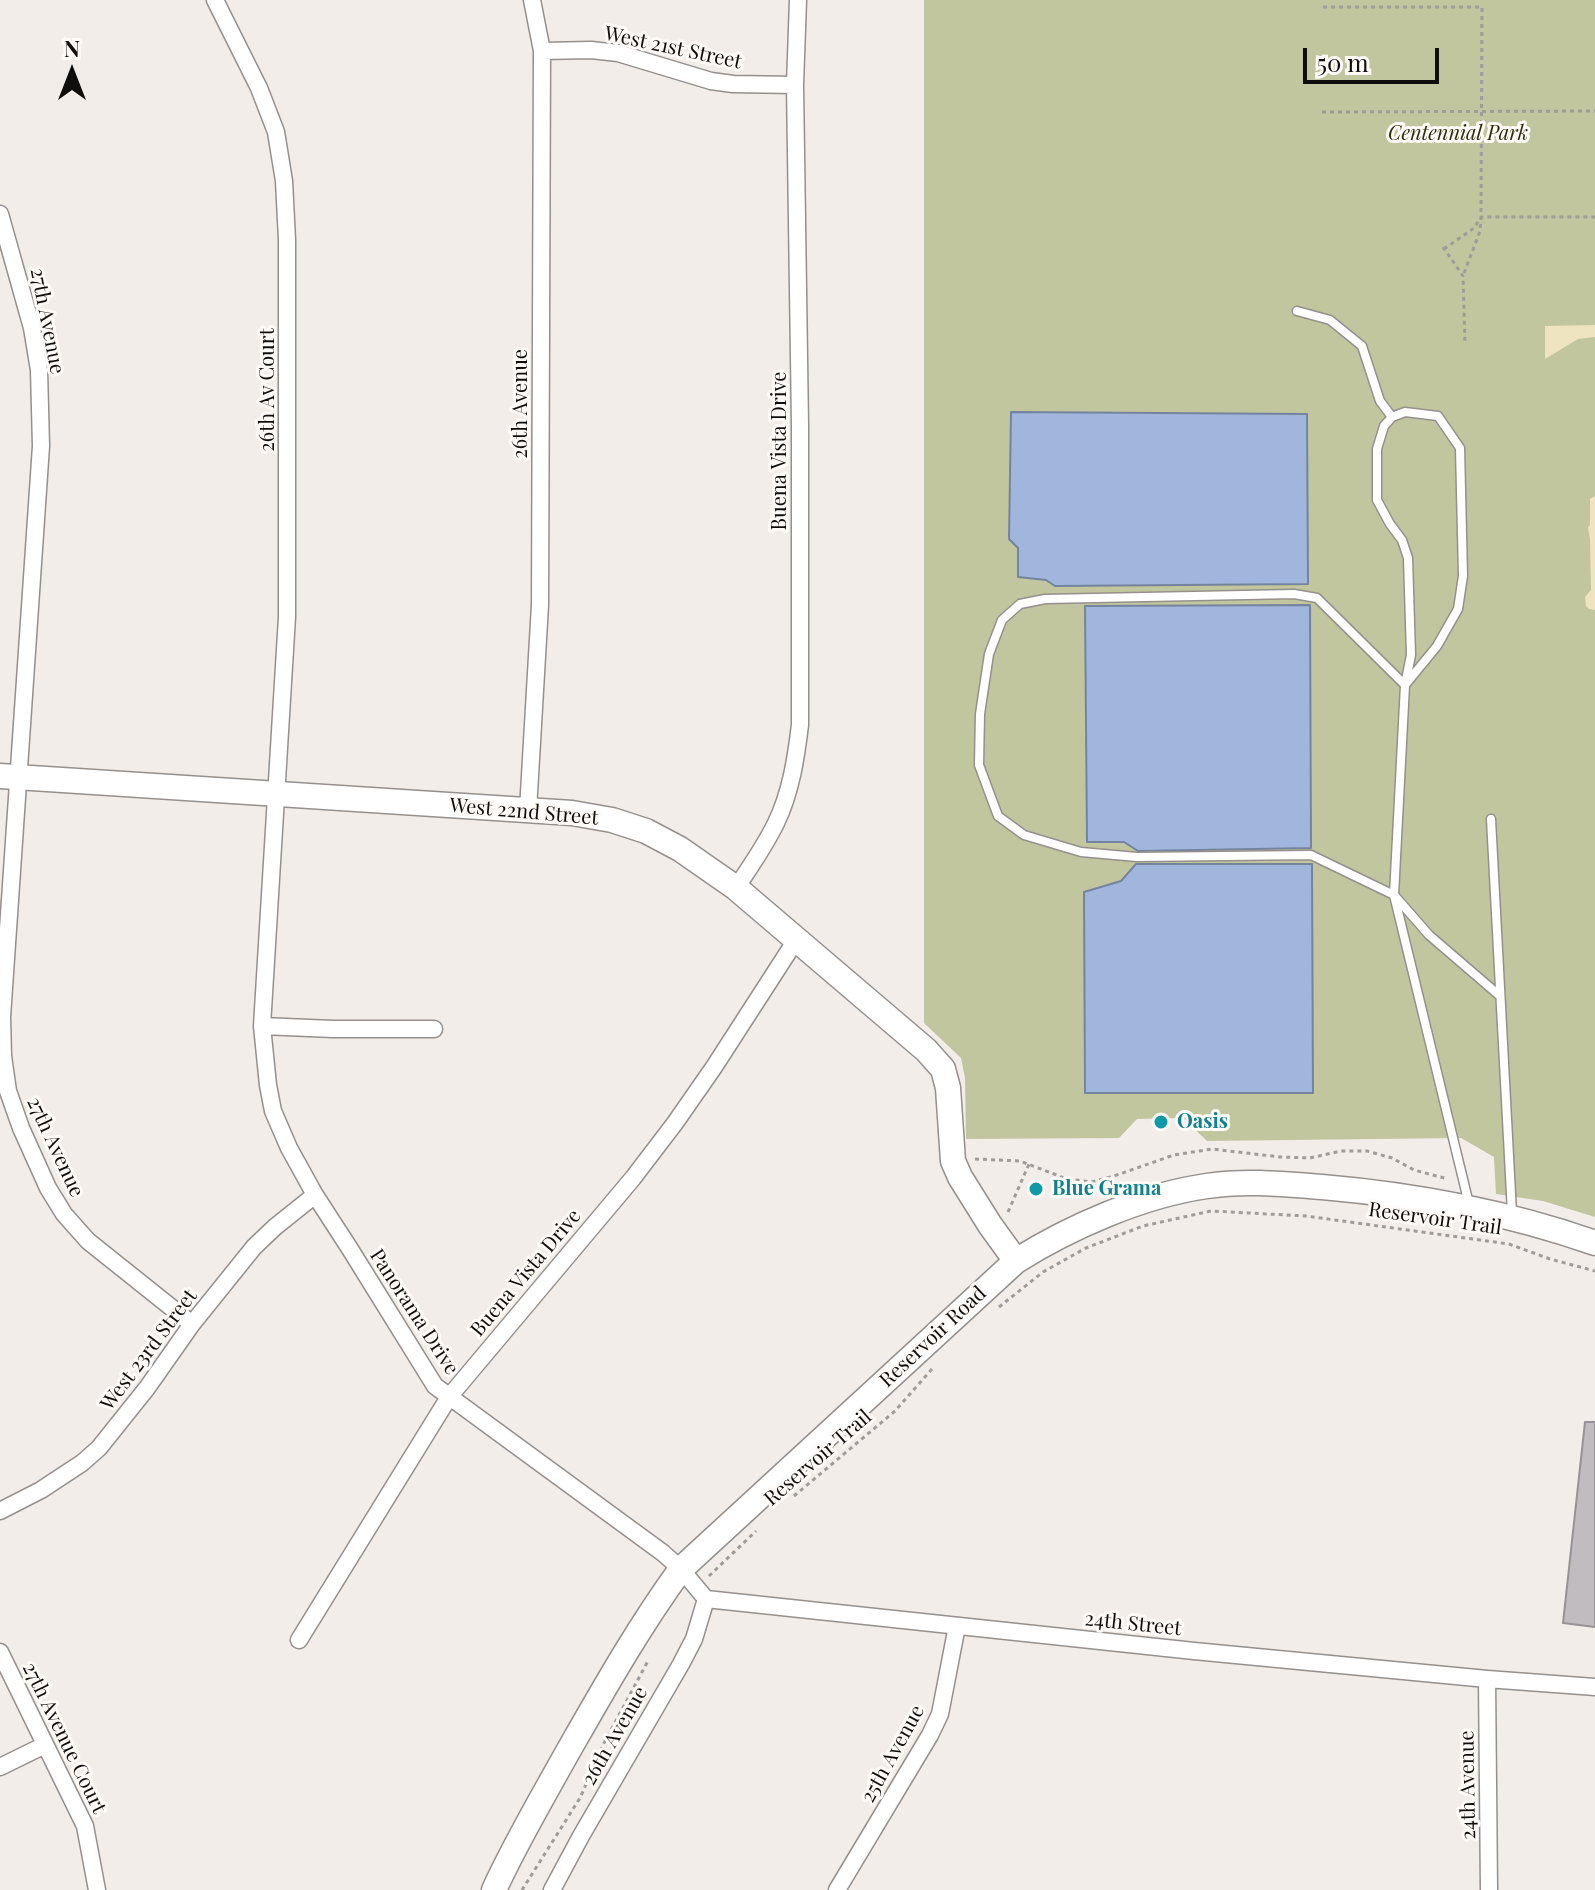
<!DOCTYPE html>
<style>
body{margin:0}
#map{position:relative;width:1595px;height:1890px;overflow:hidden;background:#f2ede9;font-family:"Playfair Display",serif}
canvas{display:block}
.north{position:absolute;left:32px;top:32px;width:80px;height:80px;-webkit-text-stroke:6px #fefaf7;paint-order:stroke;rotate:0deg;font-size:22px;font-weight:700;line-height:32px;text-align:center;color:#100e0d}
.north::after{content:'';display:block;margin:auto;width:28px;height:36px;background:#100e0d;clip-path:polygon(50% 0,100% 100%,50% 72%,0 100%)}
.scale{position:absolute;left:1303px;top:48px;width:136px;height:36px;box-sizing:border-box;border:4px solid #100e0d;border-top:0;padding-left:10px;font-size:24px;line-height:28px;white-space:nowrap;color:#100e0d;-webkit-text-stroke:6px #fefaf7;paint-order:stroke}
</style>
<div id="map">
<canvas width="1595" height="1890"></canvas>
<div class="north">N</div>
<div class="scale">50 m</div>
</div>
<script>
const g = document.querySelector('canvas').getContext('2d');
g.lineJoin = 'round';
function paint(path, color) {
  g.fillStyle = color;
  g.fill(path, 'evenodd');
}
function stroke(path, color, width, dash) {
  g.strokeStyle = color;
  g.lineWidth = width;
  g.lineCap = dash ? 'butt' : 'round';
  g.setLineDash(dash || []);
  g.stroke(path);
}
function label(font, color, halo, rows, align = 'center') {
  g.font = font + ' "Playfair Display",serif';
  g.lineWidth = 6;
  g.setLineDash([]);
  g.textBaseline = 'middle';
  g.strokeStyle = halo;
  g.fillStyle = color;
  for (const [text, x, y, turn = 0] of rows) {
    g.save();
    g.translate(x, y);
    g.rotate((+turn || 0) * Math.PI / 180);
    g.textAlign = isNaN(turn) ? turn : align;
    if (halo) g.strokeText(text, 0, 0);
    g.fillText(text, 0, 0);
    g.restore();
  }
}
const green = new Path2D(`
 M924,0H1595V1217L1543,1201L1496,1194L1494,1157L1461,1138L1207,1141L1183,1118L1137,1119L1119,1138L966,1139L965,1078L961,1058L924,1023ZM1018,548L1046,580L1019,577ZM1310,605L1139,851L1124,842H1087ZM1121,881L1085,1093L1084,892Z`);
const sand = new Path2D(`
 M1595,325V337L1578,339L1545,359V326Z
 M1595,496V610L1589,609L1586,606L1585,597L1591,590L1590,539L1588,527L1590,525V499Z`);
const water = new Path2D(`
 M1011,412L1307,414L1308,584L1055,586L1046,580L1018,577V548L1009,539Z
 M1310,605L1311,848L1138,851L1124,842H1087L1085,606Z
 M1136,864H1312L1313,1093H1085L1084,892L1121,881Z`);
const building = new Path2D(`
 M1585,1422H1595V1627L1563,1623Z`);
const path = new Path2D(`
 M1323,7H1482L1481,217L1480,231L1463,276
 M1322,112L1595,111
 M1443,247L1463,276L1465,344
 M1444,249L1474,228L1481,217H1595
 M975,1159L1020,1161L1067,1179L1091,1182L1114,1176L1174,1155L1212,1149L1280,1157L1310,1158L1341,1151H1367L1392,1158L1414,1170L1448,1179
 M1008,1212L1029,1164
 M999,1307L1043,1272L1086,1248L1143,1226L1211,1211L1306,1216L1509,1244L1550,1259L1595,1271
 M794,1496L895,1411L932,1369
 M709,1576L756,1531
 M522,1890L580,1798L604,1743L649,1659`);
const lane = new Path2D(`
 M1297,311L1330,320L1362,346L1380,401L1392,417
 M1405,412L1438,416L1460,448L1463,576L1458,609L1437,646L1405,685L1411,655L1408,558L1402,540L1390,524L1377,500V449L1384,426L1392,417Z
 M1491,819L1512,1213
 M1469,1204L1394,895L1405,685L1317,598L1294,594L1045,599L1020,604L1002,620L989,654L980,714L979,765L998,816L1024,835L1081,852L1137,857L1311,855L1394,895L1429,935L1500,996`);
const street = new Path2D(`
 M215,0L259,88L276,132L284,181L287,240V617L262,1026L268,1085L273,1111L289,1148L315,1195L350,1249L435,1386L663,1553L681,1569L706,1599L1194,1651L1487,1679L1595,1687
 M542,51L591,50L618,53L711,81L733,84L795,85
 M0,214L32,328L39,370L41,446L2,1017L3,1056L8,1091L21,1128L48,1188L64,1214L88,1241L192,1324
 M528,810L540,605L542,51L532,0
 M736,888C750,867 765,846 776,823C791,792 796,758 800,725V426L795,85L798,0
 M262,1026L333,1029H434
 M0,1511L41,1490L82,1463L99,1448L147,1388L192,1324L254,1247L275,1227L315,1195
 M299,1640L449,1397L633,1178L675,1123L714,1067L796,940
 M0,1652L85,1826L97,1890
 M1487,1679L1489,1890
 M0,1767L45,1745
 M552,1890L581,1836L681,1664L694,1639L706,1599
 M837,1890L930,1735L940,1714L957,1626`);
const secondary = new Path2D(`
 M0,776L572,813L612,820L646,831L680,849L736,888L926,1050L943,1069L948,1088L953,1161L960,1177L990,1225L1016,1261
 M494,1890C515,1844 541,1800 566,1755C602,1692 638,1628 681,1569L1016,1261C1070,1227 1143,1195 1207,1186C1245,1180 1284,1184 1322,1187C1415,1195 1507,1212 1595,1243`);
const markers = [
 [1161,1122,8,"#0f9aa8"],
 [1036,1189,8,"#0f9aa8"]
];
const streetNames = [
 ["West 21st Street",673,48,12],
 ["27th Avenue",47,321,79],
 ["26th Av Court",268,390,-90],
 ["26th Avenue",521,404,-90],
 ["Buena Vista Drive",780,451,-90],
 ["West 22nd Street",524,812,5],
 ["27th Avenue",55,1147,65],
 ["Reservoir Trail",1435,1219,8],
 ["Buena Vista Drive",526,1273,-50],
 ["Panorama Drive",414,1312,57],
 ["Reservoir Road",933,1337,-43],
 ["West 23rd Street",149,1350,-53],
 ["Reservoir Trail",818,1458,-41],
 ["24th Street",1133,1624,6],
 ["26th Avenue",615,1736,-60],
 ["27th Avenue Court",64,1738,64],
 ["25th Avenue",893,1754,-61],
 ["24th Avenue",1468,1785,-91]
];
const parkNames = [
 ["Centennial Park",1458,134]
];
const cultureNames = [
 ["Oasis",1177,1122],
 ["Blue Grama",1052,1189]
];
paint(green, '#c1c69e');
paint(sand, '#eee4bf');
paint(water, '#a0b6dc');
stroke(water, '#75849e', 2);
paint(building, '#c1bcc0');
stroke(building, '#979295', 2);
stroke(lane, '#95908d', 11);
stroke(street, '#95908d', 19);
stroke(secondary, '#95908d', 27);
stroke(path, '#a09c99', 3, [4, 4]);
stroke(lane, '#fff', 8);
stroke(street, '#fff', 16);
stroke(secondary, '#fff', 24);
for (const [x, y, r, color] of markers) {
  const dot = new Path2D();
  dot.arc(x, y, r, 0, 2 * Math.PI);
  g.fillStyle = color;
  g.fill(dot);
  stroke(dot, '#fefaf7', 3);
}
label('20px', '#100e0d', '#fefaf7', streetNames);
label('italic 20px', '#2c2e0b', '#fefaf7', parkNames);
label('bold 20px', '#0d838f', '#fefaf7', cultureNames, 'left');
</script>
